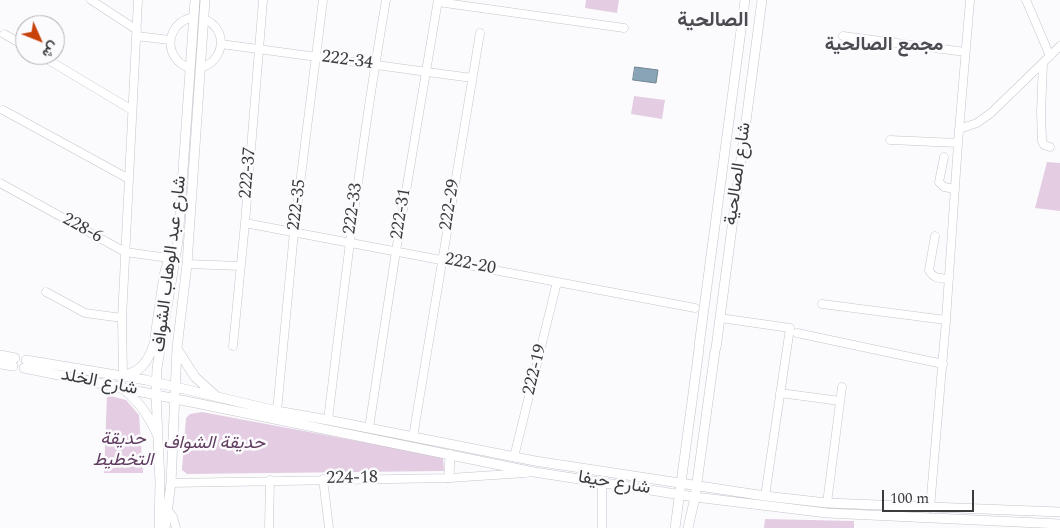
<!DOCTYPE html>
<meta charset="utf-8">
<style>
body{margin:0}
#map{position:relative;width:1060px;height:528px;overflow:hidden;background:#fbfbfe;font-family:Spectral,Vazirmatn,serif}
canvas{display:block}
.north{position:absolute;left:15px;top:15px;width:50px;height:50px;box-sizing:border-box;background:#fbfbfe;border:1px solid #aeaeb1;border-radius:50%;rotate:134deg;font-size:14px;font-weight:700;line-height:20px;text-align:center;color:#3a3b3d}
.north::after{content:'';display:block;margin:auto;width:18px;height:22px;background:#c84109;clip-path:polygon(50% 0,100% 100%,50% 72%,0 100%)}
.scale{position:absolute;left:882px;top:490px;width:92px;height:22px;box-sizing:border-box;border:2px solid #3a3b3d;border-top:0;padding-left:6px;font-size:15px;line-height:18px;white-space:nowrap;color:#3a3b3d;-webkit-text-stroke:4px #fbfbfe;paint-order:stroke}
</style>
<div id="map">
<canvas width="1060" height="528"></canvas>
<div class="north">ش</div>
<div class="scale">100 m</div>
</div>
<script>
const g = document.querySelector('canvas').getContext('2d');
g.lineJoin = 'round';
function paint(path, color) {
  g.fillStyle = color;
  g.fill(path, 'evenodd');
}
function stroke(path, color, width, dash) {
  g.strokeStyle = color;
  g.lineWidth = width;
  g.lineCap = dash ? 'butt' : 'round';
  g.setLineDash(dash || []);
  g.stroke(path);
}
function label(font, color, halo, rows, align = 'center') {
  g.font = font + ' Spectral,Vazirmatn,serif';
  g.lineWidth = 5;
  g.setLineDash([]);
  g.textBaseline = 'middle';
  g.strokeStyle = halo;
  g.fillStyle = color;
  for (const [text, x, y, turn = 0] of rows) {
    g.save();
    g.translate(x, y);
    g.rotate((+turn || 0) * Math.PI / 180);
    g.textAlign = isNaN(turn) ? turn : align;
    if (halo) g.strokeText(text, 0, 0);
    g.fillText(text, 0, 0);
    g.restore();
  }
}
const green = new Path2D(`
 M586,0H619L617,13L585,8Z
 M634,96L665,100L662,119L631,114Z
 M1047,162L1060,163V211L1035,208Z
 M107,395L126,400L139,415L143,473H104Z
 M202,412L443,457L444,471L187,474L182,470V468L186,418L190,414Z
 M765,519L854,521V528H764Z`);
const water = new Path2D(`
 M635,67L658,70L656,83L633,80Z`);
const minor = new Path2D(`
 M91,0L137,30
 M1026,0L1050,56
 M438,2L624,28
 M4,34L25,46
 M136,36L170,40
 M843,36L965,52
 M221,44L472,78
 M40,55L132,110
 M1043,64L1041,112L1042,141L1044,145L1050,147
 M190,68C162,59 165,22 194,17
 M200,68C225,61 229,29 204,19
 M3,110L129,179
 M959,129L977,123L991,113L1060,46
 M890,140L958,143
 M944,157L939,182L944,187L955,189
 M0,183L125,252L169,258
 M245,223L695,308
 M935,236L929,270C933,279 940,278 949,279
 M187,264L240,266
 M46,292L85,313L122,318
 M822,304L946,320
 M720,318L790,328L765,496
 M797,333L943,364
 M233,346L245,223L263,0
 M120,388L123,376L122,318L138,0
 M780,393L840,401
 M277,411L294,232L323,0
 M328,420C345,279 362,139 386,0
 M369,428L396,251L438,0
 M413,437L480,33
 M514,457L557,282
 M323,479L329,528
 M171,483L449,478L526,473
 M827,503L842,387
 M930,508L946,320L958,143L970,0
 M168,510L173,517L176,528
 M269,528L270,480
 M602,528V482`);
const major = new Path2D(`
 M699,346L745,0
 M716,348L762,0
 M177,349L195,377L216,396
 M0,355L15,358
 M26,360L146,380L277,411L328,420L535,461L765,496L827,503L1060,512
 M0,364L13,366
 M24,368L534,472L695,497L827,513L1060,524
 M124,375C142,372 149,359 154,344L164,275L171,252
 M123,389C138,400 149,416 157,434
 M449,478L450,454
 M159,528L160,482L156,395L157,368L178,241L195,0
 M165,528L171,483L177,348L187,264L205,0
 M675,528L699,349
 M688,528L695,497L715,351`);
const streetNames = [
 ["222-34",347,61,8],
 ["222-37",249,173,-85],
 ["شارع الصالحية",739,174,-82],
 ["222-35",298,205,-83],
 ["222-29",451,205,-81],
 ["222-33",354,209,-82],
 ["222-31",402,214,-81],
 ["228-6",82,229,29],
 ["شارع عبد الوهاب الشواف",171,264,-83],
 ["222-20",470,265,11],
 ["222-19",536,370,-76],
 ["شارع الخلد",99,383,11],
 ["224-18",352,479,-1],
 ["شارع حيفا",614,484,9]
];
const parkNames = [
 ["حديقة",123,440],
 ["التخطيط",123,461],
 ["حديقة الشواف",214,444]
];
const neighbourhoodNames = [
 ["مجمع الصالحية",884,46]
];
const quarterNames = [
 ["الصالحية",713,22]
];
paint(green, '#e4cde2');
paint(water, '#88a4b6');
stroke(water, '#718492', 1);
stroke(minor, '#c4c5cc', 9);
stroke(major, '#c4c5cc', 10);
stroke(minor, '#fff', 8);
stroke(major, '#fff', 9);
label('18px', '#3a3b3d', '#fbfbfe', streetNames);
label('italic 18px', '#603d5f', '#fbfbfe', parkNames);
label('bold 19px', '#4b4b51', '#fbfbfe', neighbourhoodNames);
label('bold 20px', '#4b4b51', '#fbfbfe', quarterNames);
</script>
